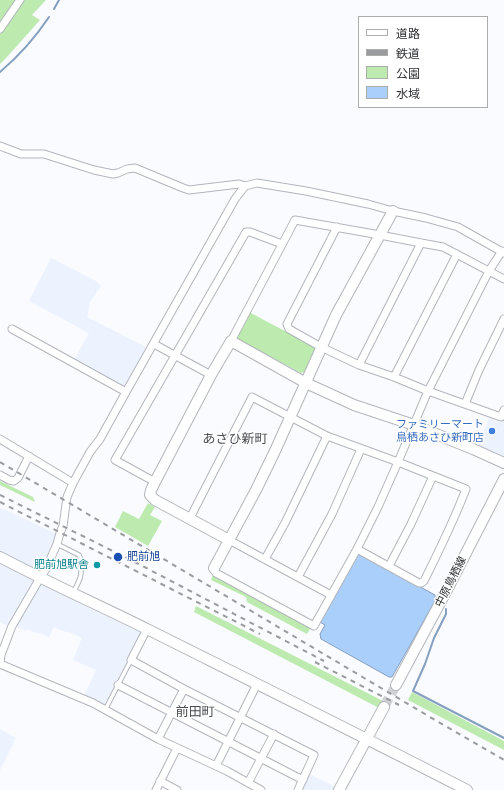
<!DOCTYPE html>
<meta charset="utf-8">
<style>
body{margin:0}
#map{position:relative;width:504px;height:790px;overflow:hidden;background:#f9fbfe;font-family:"PT Sans","Noto Sans JP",sans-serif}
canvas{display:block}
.legend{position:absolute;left:358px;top:16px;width:130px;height:92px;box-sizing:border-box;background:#fff;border:1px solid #acacad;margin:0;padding:5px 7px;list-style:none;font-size:12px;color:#2f3033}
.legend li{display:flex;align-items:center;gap:8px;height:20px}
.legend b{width:20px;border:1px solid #acacad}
</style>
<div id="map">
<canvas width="504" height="790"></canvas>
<ul class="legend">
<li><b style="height:5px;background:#fff"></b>道路</li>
<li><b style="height:5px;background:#9a9b9e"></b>鉄道</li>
<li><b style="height:11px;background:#bceaaf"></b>公園</li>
<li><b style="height:11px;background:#aacffb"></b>水域</li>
</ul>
</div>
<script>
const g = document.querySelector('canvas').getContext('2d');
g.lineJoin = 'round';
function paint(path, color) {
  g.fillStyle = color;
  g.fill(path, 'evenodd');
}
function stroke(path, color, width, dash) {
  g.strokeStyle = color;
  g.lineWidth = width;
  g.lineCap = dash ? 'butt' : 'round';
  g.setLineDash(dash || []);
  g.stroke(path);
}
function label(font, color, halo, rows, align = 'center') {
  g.font = font + ' "PT Sans","Noto Sans JP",sans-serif';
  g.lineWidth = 3;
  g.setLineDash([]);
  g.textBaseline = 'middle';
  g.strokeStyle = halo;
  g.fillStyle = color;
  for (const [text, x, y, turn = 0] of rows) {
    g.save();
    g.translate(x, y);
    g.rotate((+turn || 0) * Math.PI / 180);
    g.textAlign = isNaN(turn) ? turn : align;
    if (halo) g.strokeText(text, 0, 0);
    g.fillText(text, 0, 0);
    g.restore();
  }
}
const built = new Path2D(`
 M51,258L96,281L101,286L90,302L87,317L146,347L123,388L74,360L89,333L29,301Z
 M489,418L502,423L504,419V457L479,445Z
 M0,508L8,511L57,534L44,566L38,574L0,554Z
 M0,562L34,580L10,627L0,622Z
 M39,582L91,609L142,633L104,706L84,696L96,670L73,660L82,638L67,631L65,632L54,627L49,637L40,633L39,634L27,629L26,631L14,626Z
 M0,729L16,738L0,770Z
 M309,774L336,787L334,790H301Z`);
const green = new Path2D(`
 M0,0H46L32,15L40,20L7,57L0,64Z
 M249,312L315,347L316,351L306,372L301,373L238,339V335Z
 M0,481L33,497L35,502L0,485Z
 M148,503L155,507L150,515L162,521L148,546L115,527L123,511L139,519Z
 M213,575L311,627L307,634L247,602L246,597L211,580Z
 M196,606L385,702L381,709L194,612Z
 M412,692L504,741V750L408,700Z`);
const water = new Path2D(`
 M360,554L435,595V601L392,677H389L321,639L320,634L325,625L320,622L356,555Z`);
const stream = new Path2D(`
 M54,9L59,0
 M0,72C19,56 35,38 49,17
 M446,609V614L434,638L425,664L413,691L504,738`);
const secondaryTunnel = new Path2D(`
 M384,707L396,685`);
const lane = new Path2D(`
 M57,544L79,555C81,558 81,560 81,564C82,578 79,581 73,593
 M105,710L131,660`);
const street = new Path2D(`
 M0,29L20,0
 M0,146L21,154H44L94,170L113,174L118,173L127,169L135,168L183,188L189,190L239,184L245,186L257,183L306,191L368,204L393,211L426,218L458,227L504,253
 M337,227L287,324L289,329L321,347L359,365L394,377L428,391L501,417L504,410
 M12,329L126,392
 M231,341L295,220L380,235L421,243L443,247L504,279
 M154,344L211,375
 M359,365L421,243
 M394,377L457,254
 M465,404L479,370L504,319
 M0,439L73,483
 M0,475L9,480L14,481L18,478L29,456
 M155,482L115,460L246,232H250L282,244
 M190,518L252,397L327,436L398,462L466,489C454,520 439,551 424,581L421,583H419L357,549
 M229,540L331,595
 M265,559L285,523L327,436
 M389,566L411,524L433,476
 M214,568V570L216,573L314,626L357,549L378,507L398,462L428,391L489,271L502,251
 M298,577L332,514L361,449
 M147,629L131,660L184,689L314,755L298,790
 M0,664L1,655L12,626L40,578L46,569L57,544L60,533L63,526L67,497L73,483L90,452L100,439L126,392L235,199L245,186
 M0,664L93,703L158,739L227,771L261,790
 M118,685L303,780
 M158,739L184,689
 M216,766L257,684
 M160,781L177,790
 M248,783L274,734
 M156,790L177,748`);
const secondary = new Path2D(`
 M229,540L155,500L150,495L151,490L155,482L211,375L231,341L306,383L354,405L414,425L473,449L504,463
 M0,557C49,583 99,605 149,630C255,683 362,736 467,790
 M214,568L256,490L275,451L336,315L393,211
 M396,685L448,588L504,479
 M339,790L384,707`);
const rail = new Path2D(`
 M0,462L435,720L504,760
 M0,495L131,560L324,661
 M0,502L260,634
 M315,662L399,705`);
const markers = [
 [492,431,4,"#3f7fe0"],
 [118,557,5,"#1a4fb4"],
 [97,565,4,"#0f9aa8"]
];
const shopNames = [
 ["ファミリーマート",484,425],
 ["鳥栖あさひ新町店",484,438]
];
const transitNames = [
 ["肥前旭",127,557]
];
const cultureNames = [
 ["肥前旭駅舎",89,565]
];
const streetNames = [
 ["中原鳥栖線",451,582,-63]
];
const quarterNames = [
 ["あさひ新町",235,439],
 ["前田町",195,712]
];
paint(built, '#ecf2fe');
paint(green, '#bceaaf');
paint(water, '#aacffb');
stroke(water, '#859fbf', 1);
stroke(stream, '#859fbf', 2);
stroke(secondaryTunnel, '#d1d2d5', 10, [10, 5]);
stroke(lane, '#b2b6bc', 5.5);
stroke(street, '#b2b6bc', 9);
stroke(secondary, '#b2b6bc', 12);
stroke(lane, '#fff', 3.5);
stroke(street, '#fff', 7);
stroke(secondary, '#fff', 10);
stroke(rail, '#9a9b9e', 2, [5, 5]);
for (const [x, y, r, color] of markers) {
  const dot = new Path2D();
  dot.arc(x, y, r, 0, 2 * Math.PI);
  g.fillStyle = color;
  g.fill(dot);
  stroke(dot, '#fff', 1.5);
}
label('11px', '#366cbe', '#fff', shopNames, 'right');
label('11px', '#164399', '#fff', transitNames, 'left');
label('11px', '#0d838f', '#fff', cultureNames, 'right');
label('11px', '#2f3033', '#fff', streetNames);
label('13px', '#484c51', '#fff', quarterNames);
</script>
